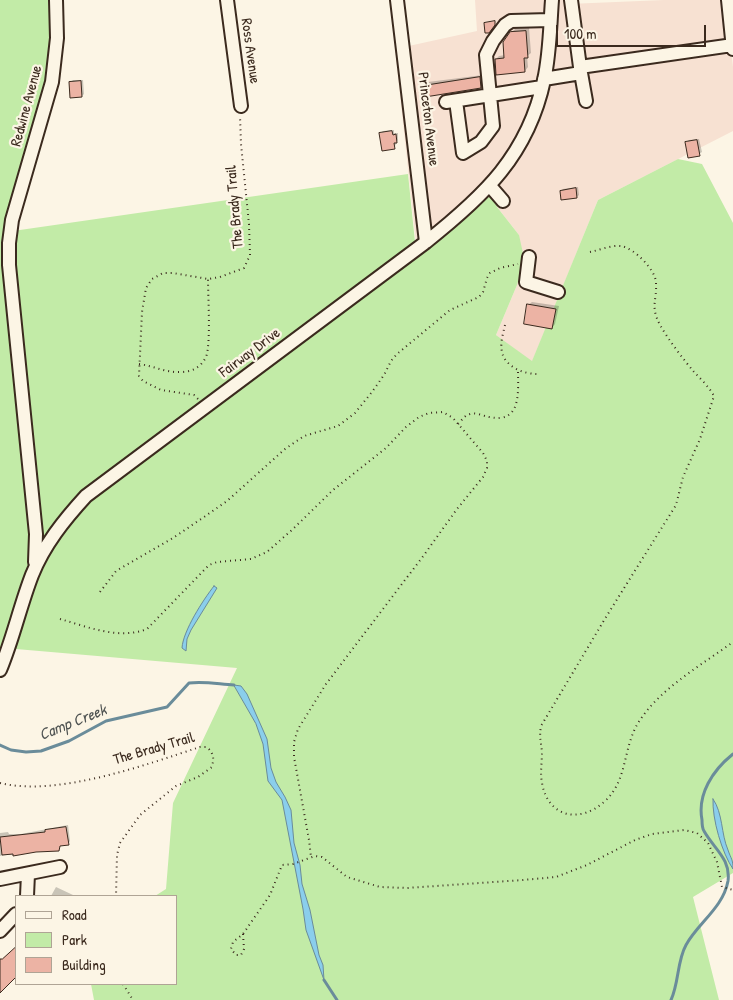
<!DOCTYPE html>
<style>
body{margin:0}
#map{position:relative;width:733px;height:1000px;overflow:hidden;background:#fcf5e5;font-family:"Patrick Hand",sans-serif}
canvas{display:block}
.legend{position:absolute;left:15px;top:895px;width:162px;height:90px;box-sizing:border-box;background:#fcf5e5;border:1px solid #afa495;margin:0;padding:6px 9px;list-style:none;font-size:15px;color:#3b2a1e}
.legend li{display:flex;align-items:center;gap:10px;height:25px}
.legend b{width:25px;border:1px solid #afa495}
.scale{position:absolute;left:556px;top:25px;width:150px;height:22px;box-sizing:border-box;border:2px solid #3b2a1e;border-top:0;padding-left:6px;font-size:15px;line-height:18px;white-space:nowrap;color:#3b2a1e;-webkit-text-stroke:4px #fcf5e5;paint-order:stroke}
</style>
<div id="map">
<canvas width="733" height="1000"></canvas>
<ul class="legend">
<li><b style="height:6px;background:#fcf5e5"></b>Road</li>
<li><b style="height:14px;background:#c2eba7"></b>Park</li>
<li><b style="height:14px;background:#ecb3a4"></b>Building</li>
</ul>
<div class="scale">100 m</div>
</div>
<script>
const g = document.querySelector('canvas').getContext('2d');
g.lineJoin = 'round';
function paint(path, color) {
  g.fillStyle = color;
  g.fill(path, 'evenodd');
}
function stroke(path, color, width, dash) {
  g.strokeStyle = color;
  g.lineWidth = width;
  g.lineCap = dash ? 'butt' : 'round';
  g.setLineDash(dash || []);
  g.stroke(path);
}
function label(font, color, halo, rows, align = 'center') {
  g.font = font + ' "Patrick Hand",sans-serif';
  g.lineWidth = 4.5;
  g.setLineDash([]);
  g.textBaseline = 'middle';
  g.strokeStyle = halo;
  g.fillStyle = color;
  for (const [text, x, y, turn = 0] of rows) {
    g.save();
    g.translate(x, y);
    g.rotate((+turn || 0) * Math.PI / 180);
    g.textAlign = isNaN(turn) ? turn : align;
    if (halo) g.strokeText(text, 0, 0);
    g.fillText(text, 0, 0);
    g.restore();
  }
}
const built = new Path2D(`
 M475,0H567L568,4L664,0H725L733,67V131L598,200L532,362L496,335L517,285L519,235L497,207L489,190L416,243L395,49L477,31Z`);
const green = new Path2D(`
 M0,0H52L53,13L50,76L13,231L408,174L415,242L489,189L497,207L519,235L524,258L517,285L496,335L532,361L598,200L678,159L702,164L733,223V873L693,897L719,1000H94L91,984H176V896H155L166,889L173,803L237,668L16,649L0,664Z`);
const water = new Path2D(`
 M214,586L217,588L191,630L187,639L186,651L182,648C183,631 203,600 214,586Z
 M234,685L241,686L247,694L267,739L271,768L276,782L285,797L291,810L294,843L300,865L302,884L310,910L319,955L323,965L324,980L306,930L303,909L282,800L268,781L263,744L256,724Z
 M713,799C723,813 721,834 728,850C731,859 733,859 733,869C722,853 712,819 713,799Z`);
const shadow = new Path2D(`
 M529,28L531,53L527,56L528,67L525,71L496,59L499,56L505,55L511,33L515,29Z
 M483,75L484,83L480,87L424,86L428,82Z
 M73,80H83L84,94L82,96L71,82Z
 M394,130V133H398V140L394,148L381,133L383,131Z
 M699,139L702,152L699,154L687,142L689,140Z
 M578,187L579,195L577,197L561,191L563,189Z
 M532,302L559,306L555,324L552,328L528,305Z
 M68,825L70,841L68,844L61,845L58,850L36,851L0,856V833L8,832L9,834H21Z
 M56,887L73,895V896H51Z`);
const stream = new Path2D(`
 M0,745L11,750L26,752L41,751L69,741L106,721L167,707L189,683C204,681 218,684 234,685
 M324,980L337,1000
 M671,1000C679,983 677,961 686,945C698,923 723,908 728,881C731,859 714,849 704,831C702,828 702,824 702,820C697,794 713,770 733,754`);
const building = new Path2D(`
 M495,21V25L489,33H485L484,23Z
 M526,31L528,58H524L525,72L496,75L495,59L504,58L503,42L510,32Z
 M480,77L481,88L425,97L423,86Z
 M81,81L82,97L70,98L69,82Z
 M392,131L393,135L396,134L397,143H394L395,149L382,151L379,133Z
 M697,140L700,156L688,158L685,142Z
 M576,188L577,198L561,200L560,191Z
 M527,304L556,309L552,329L524,324Z
 M66,827L69,845L60,846L59,851L36,852L13,856V854L2,855L0,837L45,832V830Z
 M16,947V977L0,993V959H2Z`);
const path = new Path2D(`
 M590,252C600,250 611,245 621,246C634,248 656,270 656,283C657,301 650,306 660,325C668,339 683,359 694,372C701,379 709,387 714,396L700,439L683,477L676,505L606,617L541,726C539,738 541,742 542,752C542,762 540,773 542,783C548,817 579,824 604,802C629,780 622,746 640,720C661,688 703,664 733,642
 M505,325C503,334 500,343 502,352C505,367 524,374 537,374
 M139,364C154,366 166,373 181,372C192,372 201,367 206,357C211,345 208,295 208,279
 M198,399L194,395L161,390L143,381L139,376L142,312L146,288L152,279L163,273H173L208,279L220,277L244,268L250,255L249,224L241,144L240,116
 M458,424C462,420 465,415 470,414C477,412 483,416 489,417C522,424 518,392 518,370
 M100,592L116,571L173,538L204,517L227,501L285,449L304,436L338,426L355,413L372,392L384,375L391,361L397,354L450,310L479,297L483,292L487,278L490,273L500,268L518,264
 M60,619C88,627 119,640 147,629L209,565L217,562L251,559L267,552L293,529L333,490L386,448L406,427L419,417L429,413L443,412L453,418L483,453L487,461V468L483,477L457,509L424,555L326,684L298,729L294,742V757L309,840L311,857
 M0,783C57,797 145,765 200,747H207C214,754 214,758 212,767L198,777L176,786L140,815L120,843L117,855L116,896
 M243,934L244,949L241,955H236L231,949L233,942L243,934L270,895L282,865L293,864L315,856L322,857L347,877L380,887L407,888L523,880L556,877L587,865L635,840L652,834L684,830L697,833L708,843L717,862L722,887L733,890
 M123,984L133,1000`);
const minor = new Path2D(`
 M227,0L241,106
 M397,0L426,242
 M571,0L580,67
 M728,0L733,49
 M581,73L586,101
 M544,79L581,73L580,67L733,45
 M456,101L463,153L481,142L493,126L486,55L493,41L505,25L511,21L550,20
 M446,102L542,87
 M490,186L503,201
 M529,257L526,282L558,292
 M35,562L36,534L9,265V243L12,220L52,82L57,38L56,0
 M0,670C13,639 20,606 32,575C44,545 64,520 86,496L426,242C484,196 528,155 544,80C550,54 550,26 552,0
 M0,879L60,867
 M27,896L28,874
 M0,931L16,914`);
const streetNames = [
 ["Ross Avenue",250,51,82],
 ["Redwine Avenue",27,106,-75],
 ["Princeton Avenue",428,119,83],
 ["The Brady Trail",235,207,-95],
 ["Fairway Drive",250,353,-37],
 ["The Brady Trail",154,749,-16]
];
const waterNames = [
 ["Camp Creek",73,723,-22]
];
paint(built, '#f7e1d2');
paint(green, '#c2eba7');
paint(water, '#8aceec');
stroke(water, '#6a8c9a', 1);
paint(shadow, '#0003');
stroke(stream, '#6a8c9a', 3);
paint(building, '#ecb3a4');
stroke(building, '#3b2a1e', 1);
stroke(minor, '#3b2a1e', 16);
stroke(path, '#3b2a1e', 2, [1, 4]);
stroke(minor, '#fcf5e5', 12);
label('15px', '#3b2a1e', '#fcf5e5', streetNames);
label('italic 16px', '#4f5352', '#fcf5e5', waterNames);
</script>
